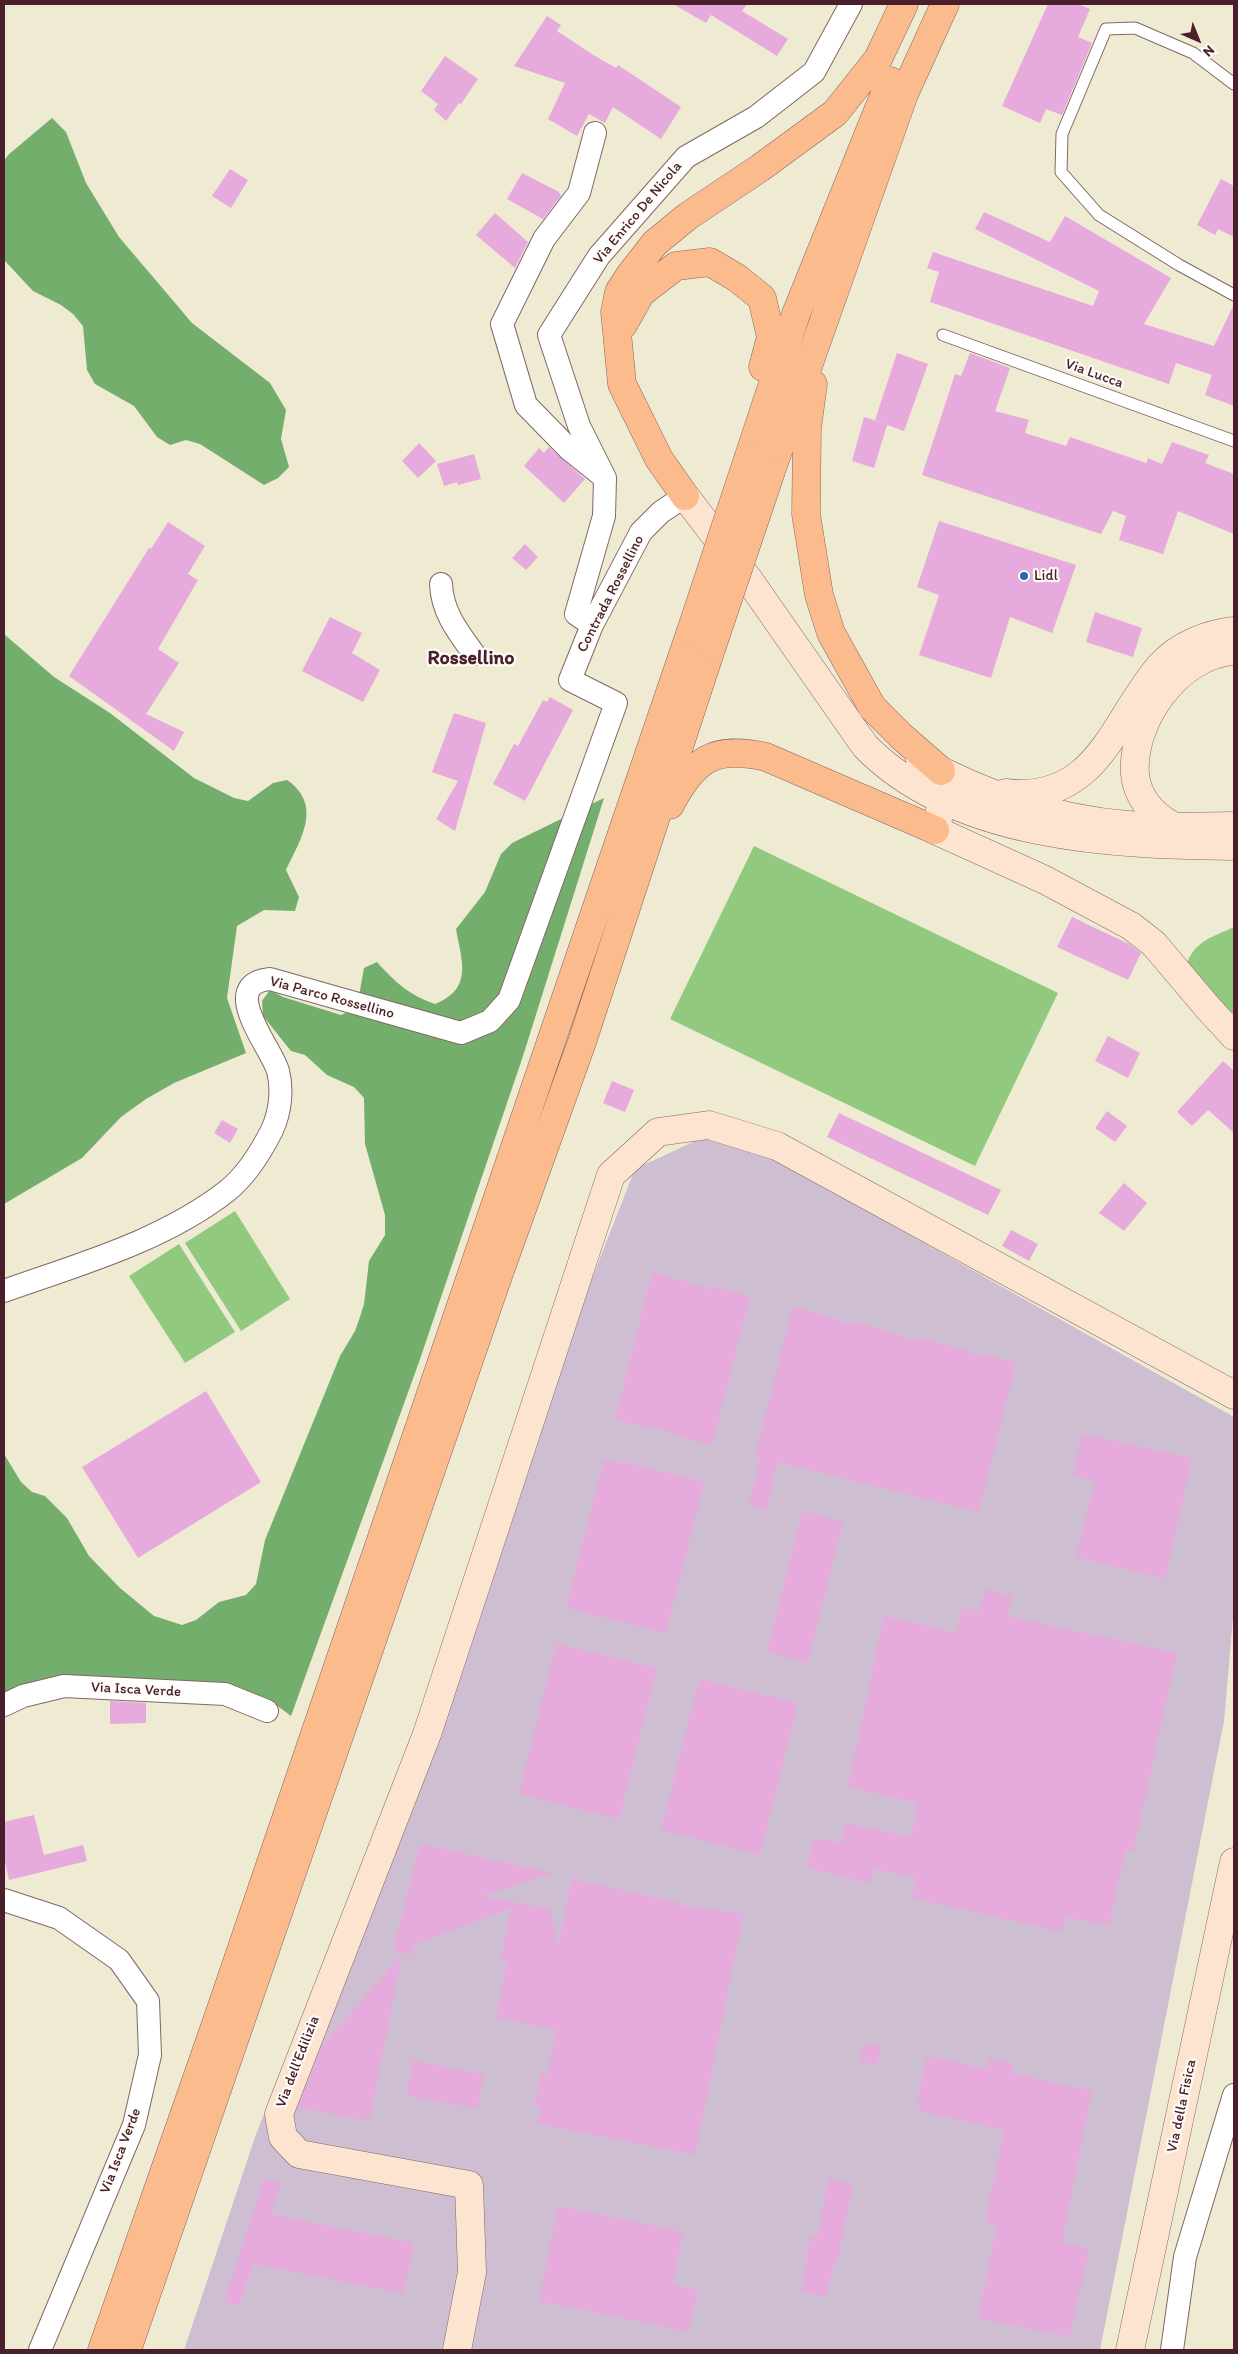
<!DOCTYPE html>
<style>
body{margin:0}
#map{position:relative;width:1238px;height:2354px;overflow:hidden;background:#efead2;font-family:Itim,sans-serif}
canvas{display:block}
.frame{position:absolute;inset:0;border:5px solid #4a1f2b;pointer-events:none}
.north{position:absolute;left:1173px;top:15px;width:50px;height:50px;-webkit-text-stroke:4px #fdfcf7;paint-order:stroke;rotate:136deg;font-size:14px;font-weight:700;line-height:20px;text-align:center;color:#4a1f2b}
.north::after{content:'';display:block;margin:auto;width:18px;height:22px;background:#4a1f2b;clip-path:polygon(50% 0,100% 100%,50% 72%,0 100%)}
</style>
<div id="map">
<canvas width="1238" height="2354"></canvas>
<div class="frame"></div>
<div class="north">N</div>
</div>
<script>
const g = document.querySelector('canvas').getContext('2d');
g.lineJoin = 'round';
function paint(path, color) {
  g.fillStyle = color;
  g.fill(path, 'evenodd');
}
function stroke(path, color, width, dash) {
  g.strokeStyle = color;
  g.lineWidth = width;
  g.lineCap = dash ? 'butt' : 'round';
  g.setLineDash(dash || []);
  g.stroke(path);
}
function label(font, color, halo, rows, align = 'center') {
  g.font = font + ' Itim,sans-serif';
  g.lineWidth = 4.5;
  g.setLineDash([]);
  g.textBaseline = 'middle';
  g.strokeStyle = halo;
  g.fillStyle = color;
  for (const [text, x, y, turn = 0] of rows) {
    g.save();
    g.translate(x, y);
    g.rotate((+turn || 0) * Math.PI / 180);
    g.textAlign = isNaN(turn) ? turn : align;
    if (halo) g.strokeText(text, 0, 0);
    g.fillText(text, 0, 0);
    g.restore();
  }
}
const industrial = new Path2D(`
 M721,1129L1234,1417V1606L1224,1721L1100,2350H184L255,2137L635,1169Z`);
const green = new Path2D(`
 M754,846L1058,993L975,1166L670,1019Z
 M1234,927V1013L1225,1008L1187,963C1196,940 1213,937 1234,927Z
 M235,1211L290,1299L241,1331L185,1243Z
 M179,1244L235,1332L185,1363L129,1276Z`);
const forest = new Path2D(`
 M52,118L66,132L86,183L119,237L192,323L270,383L286,410L281,439L289,467L278,478L264,485L200,444L186,440L170,445L157,437L134,406L95,384L87,370L83,326L73,314L61,305L33,291L4,260V161L8,155Z
 M4,634L54,677L110,713L194,778L234,798L248,801L273,783L287,780C323,805 301,839 286,870L299,897L295,911L264,910L237,926L227,998L246,1053L174,1083L146,1099L121,1117L82,1158L4,1204Z
 M604,798L523,1056L419,1362L291,1716L267,1698L224,1684L67,1675L15,1687L4,1693V1454L21,1482L32,1492L45,1496L67,1518L89,1556L120,1588L154,1616L182,1625L196,1620L219,1602L246,1595L256,1584L265,1540L340,1356L355,1331L360,1317L364,1304L369,1261L385,1235V1215L365,1144L364,1098L354,1087L327,1075L305,1055L291,1051L263,1016L262,1001L270,990L283,997L341,1015L354,1009L359,996L364,968L377,962C395,982 409,995 435,1004C473,989 462,962 456,929L485,892L501,854L512,843Z`);
const building = new Path2D(`
 M673,4H747L742,11L788,39L777,56L711,15L706,23Z
 M1048,4H1078L1090,9L1078,37L1092,43L1062,115L1046,109L1040,123L1002,106Z
 M547,16L561,25L557,31L595,56L616,68L618,65L681,107L661,139L613,107L605,123L589,114L577,136L548,119L565,83L514,66Z
 M445,56L478,79L461,104L459,103L446,121L434,110L438,104L421,91Z
 M230,169L248,180L231,208L212,196Z
 M522,173L559,192L561,196L543,219L507,199Z
 M1221,179L1234,186V237L1218,229L1215,235L1197,225Z
 M984,212L1050,242L1065,216L1171,278L1144,324L1214,346L1234,304V406L1205,395L1212,375L1176,363L1169,384L930,302L939,272L927,268L933,252L1093,306L1099,291L975,229Z
 M495,213L528,242L515,268L476,235Z
 M897,353L928,364L904,431L887,425L874,468L852,461L864,417L886,424L875,420Z
 M970,353L1010,368L995,411L1029,420L1025,433L1066,446L1070,437L1146,463L1148,458L1162,464L1172,442L1209,455L1205,463L1234,474V534L1178,511L1163,554L1119,540L1126,516L1113,511L1101,534L922,475L955,374L961,376Z
 M419,443L436,461L418,478L402,461Z
 M549,447L585,479L564,503L524,466L539,448L544,453Z
 M474,454L481,479L458,485L457,482L444,486L437,464Z
 M939,521L1076,565L1052,633L1010,617L991,678L919,655L939,595L917,587Z
 M168,522L205,546L188,574L198,580L158,649L179,663L146,714L184,732L174,751L69,676L149,548L151,549Z
 M525,544L538,557L526,570L512,558Z
 M1095,612L1142,628L1133,657L1086,642Z
 M330,617L362,633L352,653L380,670L363,702L302,671Z
 M550,697L573,710L525,801L493,784L514,744L518,746L543,700L547,702Z
 M454,713L486,723L455,831L436,819L458,781L432,772Z
 M1072,917L1129,944L1141,953L1128,980L1057,947Z
 M1108,1036L1140,1053L1128,1078L1095,1061Z
 M1223,1061L1234,1071V1133L1208,1110L1192,1126L1177,1112Z
 M612,1081L634,1090L625,1112L603,1103Z
 M1107,1111L1127,1126L1115,1142L1095,1128Z
 M839,1113L1001,1190L988,1215L827,1137Z
 M222,1120L238,1129L230,1143L214,1133Z
 M1124,1183L1147,1203L1124,1231L1099,1213Z
 M1011,1230L1038,1244L1029,1261L1002,1246Z
 M652,1272L713,1290L714,1286L750,1297L712,1445L675,1435V1433L615,1420Z
 M793,1306L854,1325L855,1322L918,1341L919,1337L980,1355L981,1353L1016,1363L979,1512L777,1462L767,1510L749,1505L760,1458L755,1456Z
 M206,1391L261,1482L138,1558L82,1467Z
 M1082,1434L1192,1458L1165,1579L1076,1557L1095,1481L1073,1476Z
 M604,1459L622,1464L623,1462L704,1482L666,1633L566,1608Z
 M802,1511L843,1521L808,1663L767,1652Z
 M985,1589L1012,1596L1007,1616L1177,1653L1133,1852L1125,1851L1109,1926L1066,1917L1062,1932L912,1898L916,1878L874,1869L871,1883L807,1868L814,1838L841,1843L846,1823L911,1837L918,1803L848,1787L884,1616L957,1633L962,1607L980,1611Z
 M556,1644L657,1668L619,1819L519,1794Z
 M699,1679L798,1703L760,1855L661,1830Z
 M110,1701L146,1703V1723L110,1724Z
 M34,1815L44,1855L83,1845L87,1861L9,1880L4,1857V1822Z
 M420,1844L552,1873L482,1896L550,1909L558,1946L572,1879L680,1903L679,1905L743,1914L695,2155L538,2124L541,2108L534,2106L541,2072L548,2074L556,2030L496,2018L507,1961L501,1959L511,1908L415,1945L412,1955L393,1951Z
 M402,1955L369,2121L298,2107L324,2043Z
 M863,2044L881,2047L877,2065L860,2061Z
 M927,2056L987,2069L989,2059L1013,2064L1011,2073L1092,2091L1062,2243L1089,2249L1070,2337L978,2318L997,2226L985,2223L1004,2130L919,2111L921,2102L917,2101Z
 M413,2060L484,2075L477,2109L406,2095Z
 M829,2178L853,2184L837,2265L834,2264L826,2297L801,2291L808,2259H806L811,2236L817,2237Z
 M264,2179L281,2183L271,2214L414,2243L404,2294L253,2264L239,2306L224,2302Z
 M558,2206L683,2232L673,2284L698,2291L688,2332L539,2301Z`);
const lane = new Path2D(`
 M1234,84L1193,53L1135,28L1106,29L1062,134L1061,172L1099,215L1179,265L1234,295
 M943,335L1234,441`);
const street = new Path2D(`
 M605,478L579,426L549,335L599,256L686,157L756,117L814,72L851,4
 M441,584C442,612 458,632 474,654
 M592,625L576,614L604,516L605,478L570,450L526,405L502,324L544,239L579,193L595,133
 M4,1291C80,1264 163,1241 227,1191C247,1175 261,1152 272,1130C280,1113 283,1090 278,1071C271,1047 217,984 270,979L461,1033L490,1021L509,1000L616,703L570,680L592,625L641,532L661,512L685,496
 M4,1705L23,1696L64,1686L225,1694L267,1711
 M4,1900L59,1918L119,1960L148,2001L150,2055L134,2125L40,2350
 M1172,2350L1185,2257L1234,2095`);
const secondary = new Path2D(`
 M685,496L749,580L865,746C955,838 1113,845 1234,846
 M920,760C986,795 1052,819 1127,825C1162,829 1199,826 1234,826
 M1005,793C1098,804 1113,720 1160,666C1179,645 1207,634 1234,631
 M941,807L935,830L1045,880L1131,926L1154,944L1209,1009L1234,1036
 M1171,825C1152,814 1137,797 1135,774C1131,721 1179,654 1234,651
 M457,2350L472,2272L469,2185L299,2154L283,2137L279,2114L427,1734L611,1175L658,1132L709,1125L777,1146L1234,1395
 M1130,2350L1234,1862`);
const highway = new Path2D(`
 M623,325L641,293L676,266L710,262L737,278L762,298L771,337L763,367
 M813,384L807,428L806,514L819,595L831,633L872,707L901,736L941,771
 M749,456L796,314L890,81
 M771,471L904,94L945,4
 M685,496L659,459L622,384L615,312L619,292L630,275L655,243L688,216L760,168L835,113L878,59L904,4
 M670,805C694,759 714,745 766,757L935,830
 M102,2350L218,2018L690,634
 M127,2350L498,1276L582,1042L711,649`);
const highwayBridge = new Path2D(`
 M690,634L749,456
 M711,649L771,471`);
const markers = [
 [1024,576,5,"#1f6fb2"]
];
const streetNames = [
 ["Via Enrico De Nicola",638,213,-50],
 ["Via Lucca",1094,374,20],
 ["Contrada Rossellino",611,594,-63],
 ["Via Parco Rossellino",332,998,15],
 ["Via Isca Verde",136,1690,3],
 ["Via dell'Edilizia",298,2062,-69],
 ["Via della Fisica",1182,2106,-78],
 ["Via Isca Verde",121,2151,-69]
];
const poiNames = [
 ["Lidl",1034,576]
];
const districtNames = [
 ["Rossellino",471,659]
];
paint(industrial, '#cebed1');
paint(green, '#91ca7e');
paint(forest, '#74ae6d');
paint(building, '#e7aadd');
stroke(lane, '#846665', 13);
stroke(street, '#846665', 24);
stroke(secondary, '#846665', 29);
stroke(highway, '#846665', 29);
stroke(lane, '#fff', 11);
stroke(street, '#fff', 22);
stroke(secondary, '#fde4d1', 28);
stroke(highway, '#fbbb8c', 28);
stroke(highwayBridge, '#846665', 29, []);
stroke(highwayBridge, '#fbbb8c', 28);
for (const [x, y, r, color] of markers) {
  const dot = new Path2D();
  dot.arc(x, y, r, 0, 2 * Math.PI);
  g.fillStyle = color;
  g.fill(dot);
  stroke(dot, '#fdfcf7', 2);
}
label('15px', '#4a1f2b', '#fdfcf7', streetNames);
label('15px', '#4a1f2b', '#fdfcf7', poiNames, 'left');
label('bold 20px', '#4a1f2b', '#fdfcf7', districtNames);
</script>
